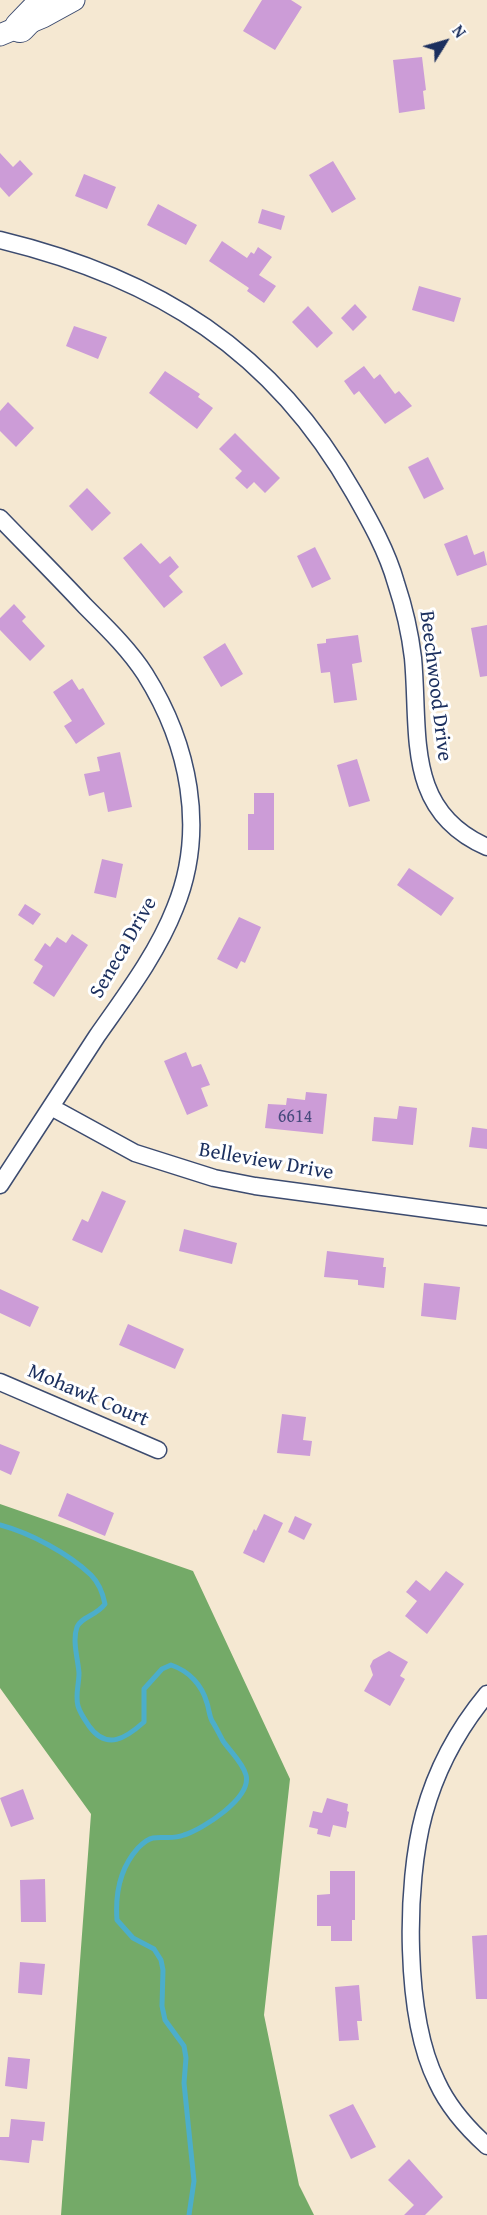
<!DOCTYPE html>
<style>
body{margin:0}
#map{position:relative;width:487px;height:2215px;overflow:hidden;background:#f5e8d2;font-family:"Gentium Book Plus",serif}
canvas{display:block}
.north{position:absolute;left:415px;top:12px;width:60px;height:60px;-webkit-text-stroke:4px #fff;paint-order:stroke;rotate:53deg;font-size:16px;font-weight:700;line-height:24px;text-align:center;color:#1b2f5e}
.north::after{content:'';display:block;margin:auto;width:21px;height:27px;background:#1b2f5e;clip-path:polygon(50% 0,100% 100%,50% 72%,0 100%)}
</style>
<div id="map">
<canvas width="487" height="2215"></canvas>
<div class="north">N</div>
</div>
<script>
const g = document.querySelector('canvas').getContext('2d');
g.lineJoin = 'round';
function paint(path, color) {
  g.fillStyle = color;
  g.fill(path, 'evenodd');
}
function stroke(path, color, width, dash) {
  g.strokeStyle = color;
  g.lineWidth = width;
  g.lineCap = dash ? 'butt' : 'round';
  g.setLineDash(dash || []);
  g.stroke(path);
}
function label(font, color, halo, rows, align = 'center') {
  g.font = font + ' "Gentium Book Plus",serif';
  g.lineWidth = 6;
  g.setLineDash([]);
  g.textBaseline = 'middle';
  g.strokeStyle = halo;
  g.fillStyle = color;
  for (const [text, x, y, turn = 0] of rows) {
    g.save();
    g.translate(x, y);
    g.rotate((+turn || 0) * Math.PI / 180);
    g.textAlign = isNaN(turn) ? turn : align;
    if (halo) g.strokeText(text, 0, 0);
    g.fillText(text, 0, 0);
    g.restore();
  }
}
const forest = new Path2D(`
 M0,1504L193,1571L290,1779L264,2015L299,2185L314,2215H61L91,1814L0,1688Z`);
const stream = new Path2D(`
 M0,1525C30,1533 68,1553 91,1575C99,1583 103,1594 105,1604C96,1616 81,1617 77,1627C72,1641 78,1659 79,1673C79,1685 75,1695 78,1706C80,1713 85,1720 89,1726C107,1751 126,1738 144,1722V1689L162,1669L171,1665C189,1671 202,1685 207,1703C209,1709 209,1715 212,1721C216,1727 219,1734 223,1741C230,1751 243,1763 246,1775C252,1798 203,1829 184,1835C171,1840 164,1836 153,1838C147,1839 142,1844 138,1848C120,1868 115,1893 117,1920L133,1938L154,1949L161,1960L163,1970L162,2006L165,2020L184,2046L186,2058L184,2083L194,2181L189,2215`);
const building = new Path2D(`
 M262,0H291L302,7L275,50L243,31Z
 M422,57L426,90L423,91L425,109L399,113L393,60Z
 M0,153L13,167L20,160L33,174L9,197L0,187Z
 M333,161L356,199L332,213L309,175Z
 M84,174L116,187L107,209L75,196Z
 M158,204L197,225L186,245L147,225Z
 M262,209L285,216L281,230L258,223Z
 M222,241L247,258L251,252L254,254L258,247L272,257L259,275L276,286L264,303L247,291L249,288L209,261Z
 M419,286L461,298L454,322L412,310Z
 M355,304L367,317L353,331L341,318Z
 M308,306L333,333L317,348L292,322Z
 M74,326L107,337L98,359L66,346Z
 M364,366L374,379L380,374L395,394L399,391L412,406L385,424L359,391L354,395L344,381Z
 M165,371L200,394L198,397L213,408L197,429L149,393Z
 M8,402L34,428L16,447L0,431V411Z
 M235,433L280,478L265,493L254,482L247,489L235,478L242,471L219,449Z
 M428,457L444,489L424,499L408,467Z
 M87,488L111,513L92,531L69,506Z
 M467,535L474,555L484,551L487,565L457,576L444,544Z
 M141,543L160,564L170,556L179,567L169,576L183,592L164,608L123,558Z
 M315,547L331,579L312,588L297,556Z
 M14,604L26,617L22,621L45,646L30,661L0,630V618Z
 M487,625V676L480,677L471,628Z
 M358,635L362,662L352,664L357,700L334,703L330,672L321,673L317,644L326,643V639Z
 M225,643L243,674L221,687L203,657Z
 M72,679L79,690L83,688L105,724L76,744L64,726L72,721L53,692Z
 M120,752L132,807L108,812L104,792L89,796L84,774L100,771L97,757Z
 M357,759L370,801L349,807L337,765Z
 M254,793H274V850H248V814H254Z
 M102,859L123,864L116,898L94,893Z
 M409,868L454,898L441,916L397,885Z
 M25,904L41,914L33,925L18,915Z
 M239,917L261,927L245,963L241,961L237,969L217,959Z
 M72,934L88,945L54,997L33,983L43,966L34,960L45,943L50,947L57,937L66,943Z
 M186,1052L192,1067L201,1064L210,1085L201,1088L208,1106L187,1115L164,1061Z
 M306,1092L327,1094L323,1134L265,1128L268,1104L286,1105L287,1098L305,1100Z
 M399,1106L417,1108L413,1145L372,1141L374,1117L397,1119Z
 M472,1127L487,1129V1149L469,1147Z
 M102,1191L126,1201L102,1253L72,1240L82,1219L88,1222Z
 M184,1229L237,1243L232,1264L179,1251Z
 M327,1251L384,1258L383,1267H386L384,1288L358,1285V1280L324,1277Z
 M424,1283L460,1287L456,1320L421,1316Z
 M0,1289L39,1307L30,1327L0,1313Z
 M128,1324L184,1349L175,1369L119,1345Z
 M282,1414L306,1417L303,1440L312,1441L310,1456L277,1453Z
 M0,1444L20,1452L11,1475L0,1470Z
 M67,1493L114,1513L105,1536L58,1516Z
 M264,1514L283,1523L264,1563L243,1553L254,1529L256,1531Z
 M295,1516L312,1524L304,1540L288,1532Z
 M446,1571L464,1584L427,1634L405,1616L417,1601L406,1592L416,1580L430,1591Z
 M389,1651L408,1662L400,1676L405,1679L390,1706L364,1691L373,1675L370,1666L373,1660Z
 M23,1789L34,1819L11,1827L0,1798Z
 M327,1798L348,1804L347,1811L349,1812L346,1828L333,1825L330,1837L317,1834L318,1829L309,1827L313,1811L322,1813Z
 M330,1871H355V1920H352V1941H331V1926H317V1895L330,1894Z
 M45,1879L46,1922H21L20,1880Z
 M487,1935V1999H476L472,1936Z
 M20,1962L45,1964L42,1995L18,1993Z
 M359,1985L362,2021H357L359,2040L339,2041L335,1987Z
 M8,2057L30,2059L27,2089L5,2086Z
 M353,2104L376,2147L351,2159L329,2115Z
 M11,2119L45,2122L43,2141L32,2140L29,2163L0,2160V2137H9Z
 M409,2159L443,2197L425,2215H404L414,2205L388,2180Z`);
const minor = new Path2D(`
 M0,240C157,278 273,350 354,493C370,521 387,551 396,583C404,607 410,633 413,658C420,734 404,811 487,847
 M0,518C28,547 57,576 85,606C106,627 129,649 145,674C189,744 207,830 175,908C157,954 125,996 97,1036C64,1086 33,1135 0,1185
 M51,1107L135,1153L214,1178L255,1186L487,1217
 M0,1382L158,1450
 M487,1694C458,1729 436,1770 424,1814C405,1884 404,2016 437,2082C448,2106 467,2128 487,2146`);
const tertiary = new Path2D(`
 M0,35L43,17L74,0`);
const motorway = new Path2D(`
 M20,27L46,0`);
const numberNames = [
 ["6614",295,1117]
];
const streetNames = [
 ["Beechwood Drive",435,686,83],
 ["Seneca Drive",124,948,-60],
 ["Belleview Drive",266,1162,10],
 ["Mohawk Court",88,1396,23]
];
paint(forest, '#74aa68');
stroke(stream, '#4caecb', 5);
paint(building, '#cc9cd7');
stroke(minor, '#3c4b6f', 19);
stroke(tertiary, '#3c4b6f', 23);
stroke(motorway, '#3c4b6f', 32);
stroke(minor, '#fff', 16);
stroke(tertiary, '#fff', 21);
stroke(motorway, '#fff', 30);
label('18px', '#474a7c', null, numberNames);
label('21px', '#1b2f5e', '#fff', streetNames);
</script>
